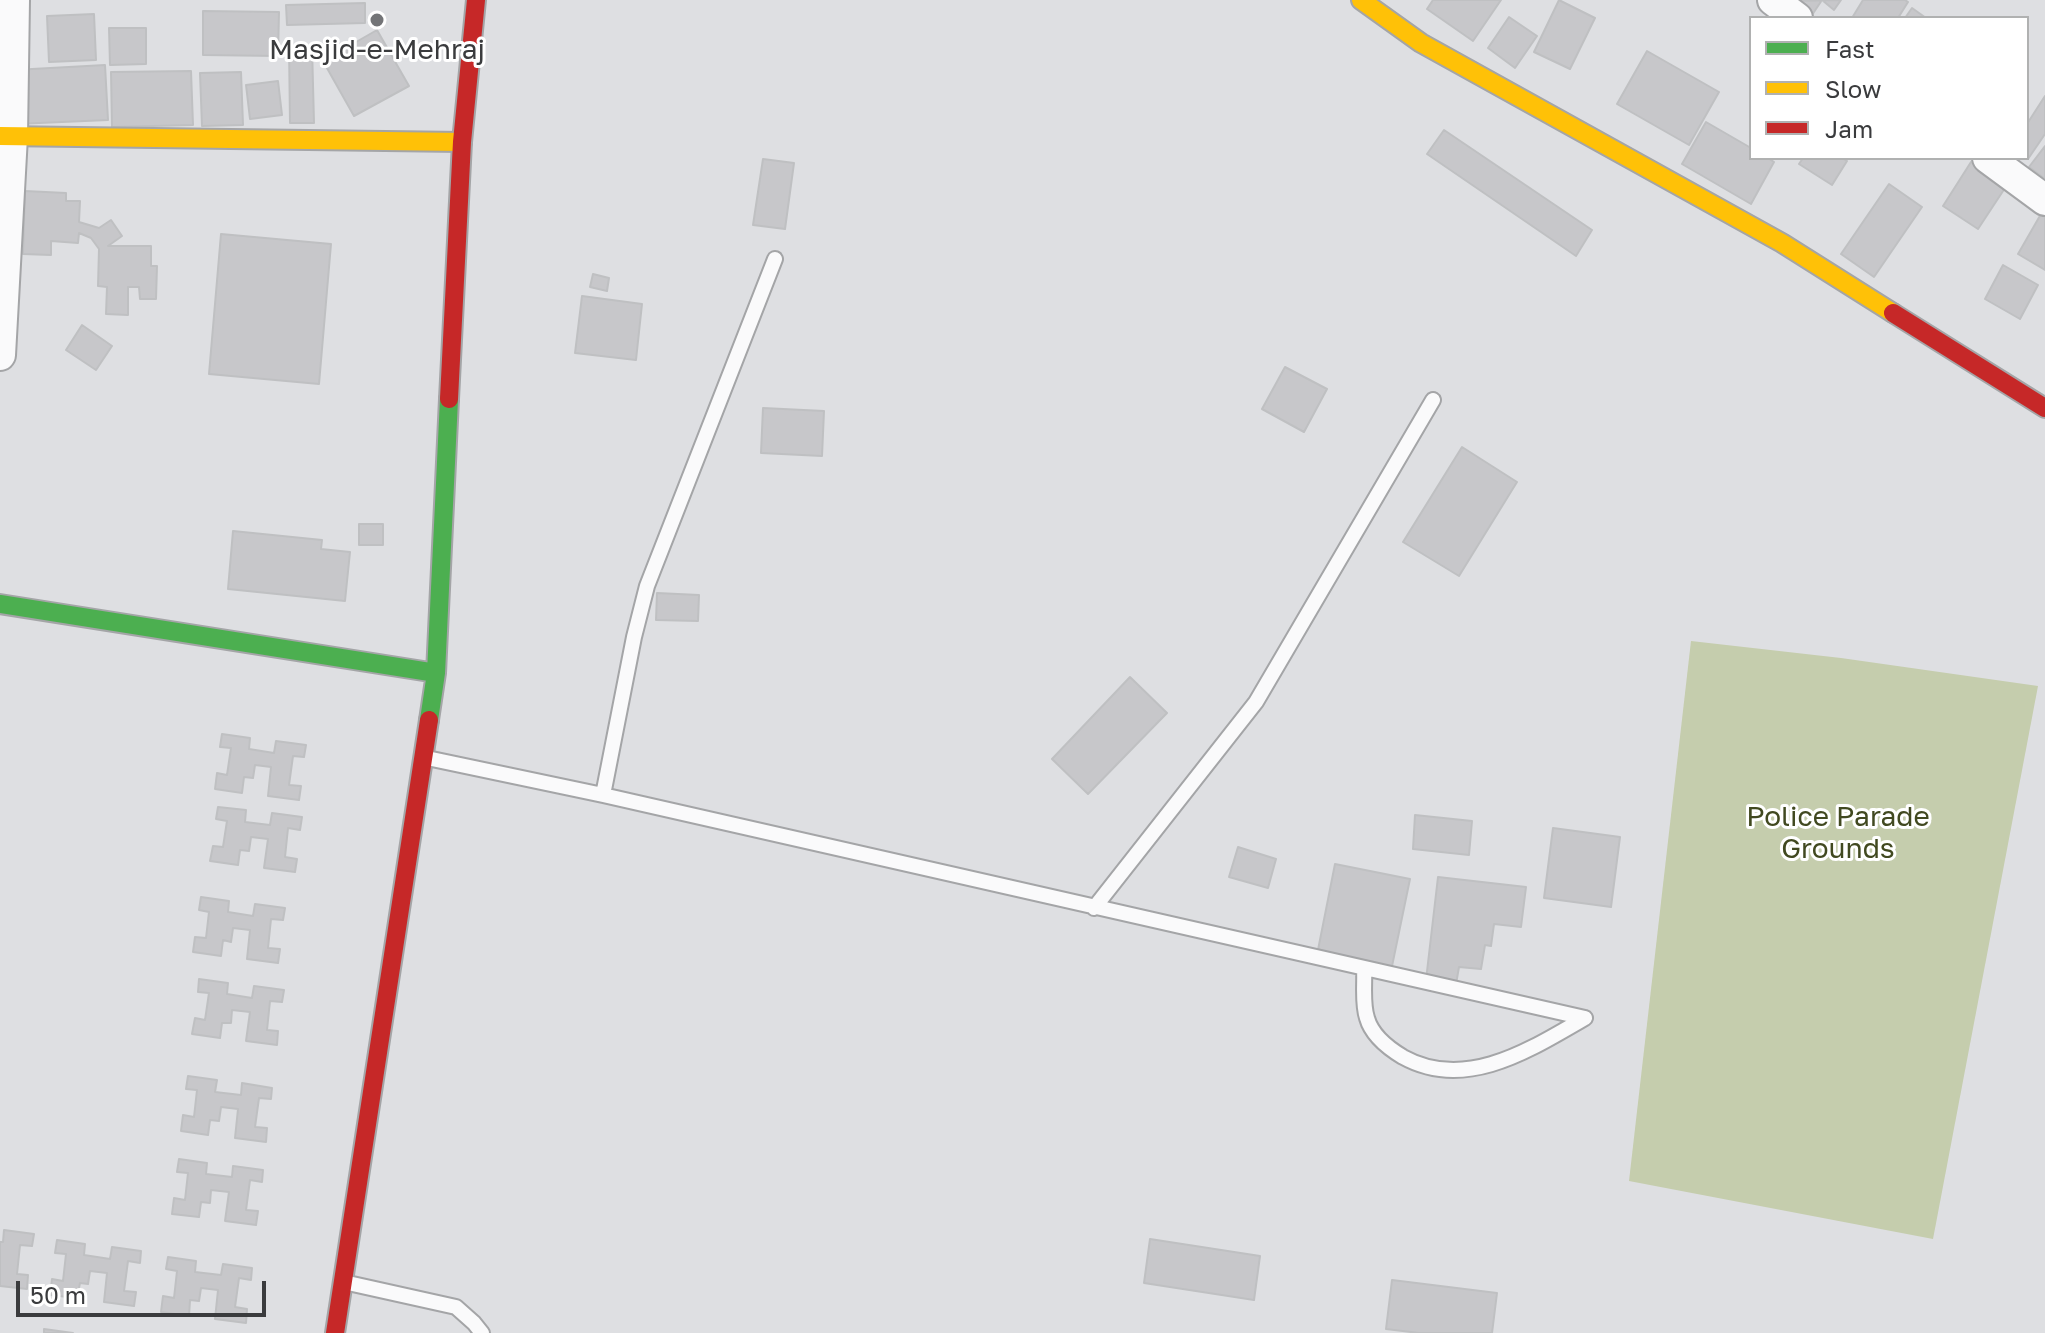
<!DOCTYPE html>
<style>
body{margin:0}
#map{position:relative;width:2045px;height:1333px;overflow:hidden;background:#dedfe2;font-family:"Golos Text",sans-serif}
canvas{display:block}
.legend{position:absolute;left:1749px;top:16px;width:280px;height:144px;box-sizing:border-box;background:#fff;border:2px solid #b0b1b1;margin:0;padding:10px 14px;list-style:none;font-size:24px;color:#3a3b3d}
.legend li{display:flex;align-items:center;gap:16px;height:40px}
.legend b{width:40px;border:2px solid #b0b1b1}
.scale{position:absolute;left:16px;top:1281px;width:250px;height:36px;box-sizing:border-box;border:4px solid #3a3b3d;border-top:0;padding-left:10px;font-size:24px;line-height:28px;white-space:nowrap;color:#3a3b3d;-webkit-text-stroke:6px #fff;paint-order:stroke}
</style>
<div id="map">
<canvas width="2045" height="1333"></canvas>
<ul class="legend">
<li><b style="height:10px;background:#4caf50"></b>Fast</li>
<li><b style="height:10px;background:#ffc107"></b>Slow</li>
<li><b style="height:10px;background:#c62828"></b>Jam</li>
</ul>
<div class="scale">50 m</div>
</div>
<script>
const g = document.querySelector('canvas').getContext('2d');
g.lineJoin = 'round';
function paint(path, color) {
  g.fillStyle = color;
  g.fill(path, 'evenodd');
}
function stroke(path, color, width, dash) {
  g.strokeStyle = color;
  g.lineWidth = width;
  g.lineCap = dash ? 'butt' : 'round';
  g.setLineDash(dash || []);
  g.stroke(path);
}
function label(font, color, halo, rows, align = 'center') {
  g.font = font + ' "Golos Text",sans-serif';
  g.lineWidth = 6;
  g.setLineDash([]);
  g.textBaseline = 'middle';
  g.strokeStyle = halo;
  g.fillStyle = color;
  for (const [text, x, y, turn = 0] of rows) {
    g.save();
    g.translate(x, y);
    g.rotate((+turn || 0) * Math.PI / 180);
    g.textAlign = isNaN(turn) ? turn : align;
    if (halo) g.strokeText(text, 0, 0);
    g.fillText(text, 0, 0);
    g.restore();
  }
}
const green = new Path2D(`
 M1691,641L1841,658L2038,686L1933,1239L1629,1181Z`);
const building = new Path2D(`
 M1433,0H1501L1473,41L1427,9Z
 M1559,0L1595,18L1570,69L1534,52Z
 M1822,0L1812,15L1793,1L1841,0L1834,10Z
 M1863,0H1905L1908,2L1898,18H1852Z
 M365,3V23L287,25L286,5Z
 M1912,8L1926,18H1905Z
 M203,11L279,12L278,56L203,55Z
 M94,14L96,60L49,62L47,16Z
 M1509,17L1537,36L1515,68L1488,48Z
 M109,28H146V64L110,65Z
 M377,30L409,86L354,116L323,61Z
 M289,46H312L314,123H290Z
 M1647,51L1719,92L1689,145L1617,104Z
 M105,65L108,120L16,124L14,70Z
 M191,71L193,125L112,127L111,72Z
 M241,72L243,125L202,126L200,73Z
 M278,81L282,115L250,119L246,85Z
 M2045,96V134L2028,159L2026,158L2027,124Z
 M1706,122L1751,148V158H1768L1774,162L1751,204L1682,164Z
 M1444,130L1592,230L1576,256L1427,154Z
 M2045,146V179L2029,167Z
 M1803,158H1842L1847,161L1832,185L1799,164Z
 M763,159L794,163L785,229L753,225Z
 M1971,162L2007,185L1978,229L1943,206Z
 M1889,184L1922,207L1874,277L1841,254Z
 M25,191L66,193V201H80L79,222L99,228L111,220L122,236L108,246H151V266H157L156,299H140L139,287H128V315L106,314L107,287L98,286L99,249L91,238L79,233L78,243L51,241V255L23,254Z
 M2041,214L2045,217V270L2018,254Z
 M221,234L331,244L319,384L209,374Z
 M2003,265L2038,285L2020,319L1985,299Z
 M593,274L609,278L607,291L590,287Z
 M582,296L642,304L636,360L575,353Z
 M82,325L112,346L96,370L66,350Z
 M1285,367L1327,389L1304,432L1262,409Z
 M763,408L824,411L822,456L761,453Z
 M1462,447L1517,482L1459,576L1403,542Z
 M359,524H383V545H359Z
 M233,531L322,540L321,549L350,552L345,601L228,589Z
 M657,593L699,595L698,621L656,620Z
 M1130,677L1167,713L1088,794L1052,759Z
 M222,734L250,738L249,749L274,753L276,741L306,745L304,757L293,756L289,785L301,786L299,800L268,796L271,767L255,765L253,778L244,777L242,793L215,789L217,773L227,775L231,748L220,747Z
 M218,807L246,810L245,822L270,825L272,813L302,817L300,830L288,828L285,857L297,859L295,872L264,868L268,839L251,837L249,851L240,850L238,865L210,861L213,846L223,847L227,821L216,819Z
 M1415,815L1472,821L1469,855L1413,849Z
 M1553,828L1620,837L1611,907L1544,898Z
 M1238,847L1276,859L1268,888L1229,877Z
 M1335,864L1410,879L1391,971L1317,955Z
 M1438,877L1526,887L1521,927L1494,924L1491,946L1485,945L1481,969L1459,967L1456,984L1426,980Z
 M201,897L229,901L228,912L253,916L255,904L285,908L283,920L271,919L268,948L280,949L278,963L247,959L250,930L233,928L231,942L223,940L221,956L193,952L195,937L206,938L209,912L199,910Z
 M199,979L228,983L227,994L252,998L254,986L284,990L282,1002L270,1001L267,1030L278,1031L277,1045L246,1041L250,1012L232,1010L231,1023H222L220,1038L192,1034L195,1018L205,1020L209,993L198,992Z
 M188,1076L217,1080L215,1092L241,1095L242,1083L272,1088L271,1099L259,1098L255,1127L267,1128L266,1142L235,1138L238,1109L221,1107L219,1121L210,1120L208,1135L181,1131L183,1115L194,1117L197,1090L186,1089Z
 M179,1159L207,1163L206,1174L232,1177L233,1166L263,1170L262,1182L250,1180L246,1210L258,1211L256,1225L225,1221L229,1192L211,1190L210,1203L201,1202L199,1217L172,1214L174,1198L185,1200L188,1173L177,1172Z
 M4,1230L34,1234L32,1246L20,1245L17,1274L28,1275L27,1289L0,1286V1242H3Z
 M1150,1239L1260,1256L1254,1300L1144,1283Z
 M57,1240L85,1244L84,1255L110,1259L112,1247L141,1251L140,1263L128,1261L124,1291L136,1292L134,1306L104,1302L107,1273L90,1271L88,1284L80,1283L77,1298L50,1295L52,1279L63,1281L66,1254L55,1253Z
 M168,1257L196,1261L195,1272L221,1275L223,1264L252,1268L251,1280L239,1278L235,1307L247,1309L246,1323L215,1319L218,1290L201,1288L199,1301L190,1300L189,1316L161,1312L163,1296L174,1298L177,1271L166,1269Z
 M1392,1280L1497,1293L1492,1333H1419L1386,1329Z
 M44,1329L73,1333H44Z`);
const lane = new Path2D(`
 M427,758L603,795L1585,1018
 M603,795L634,637L647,586L775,259
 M1094,908L1256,702L1433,400
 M1364,969C1365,984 1362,1003 1367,1018C1372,1036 1388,1048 1403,1057C1466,1092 1531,1049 1585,1018
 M348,1283L456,1307L474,1323L482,1333`);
const street = new Path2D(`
 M1773,0L1797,18
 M1988,158L2045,200
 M0,355L12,136L14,0`);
const fast = new Path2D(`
 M0,604L436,673
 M429,720L436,673L449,399`);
const slow = new Path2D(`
 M1361,0L1421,43L1782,243L1893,313
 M0,136L462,142`);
const jam = new Path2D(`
 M1893,313L2045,408
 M449,399L462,142L476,0
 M335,1333L429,720`);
const markers = [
 [377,20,8,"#737477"]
];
const poiNames = [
 ["Masjid-e-Mehraj",377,50]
];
const parkNames = [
 ["Police Parade",1838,817],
 ["Grounds",1838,849]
];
paint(green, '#c5cdad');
paint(building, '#c7c7ca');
stroke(building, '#bfc0c2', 2);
stroke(lane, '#a4a5a7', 18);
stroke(street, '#a4a5a7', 34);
stroke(fast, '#a4a5a7', 22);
stroke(slow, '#a4a5a7', 22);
stroke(jam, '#a4a5a7', 22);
stroke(lane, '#fafafb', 14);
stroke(street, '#fafafb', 30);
stroke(fast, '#4caf50', 18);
stroke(slow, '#ffc107', 18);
stroke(jam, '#c62828', 18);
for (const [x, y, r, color] of markers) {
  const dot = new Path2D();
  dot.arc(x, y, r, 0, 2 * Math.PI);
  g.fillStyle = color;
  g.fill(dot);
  stroke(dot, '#fff', 3);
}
label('28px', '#3a3b3d', '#fff', poiNames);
label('28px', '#414920', '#fff', parkNames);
</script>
